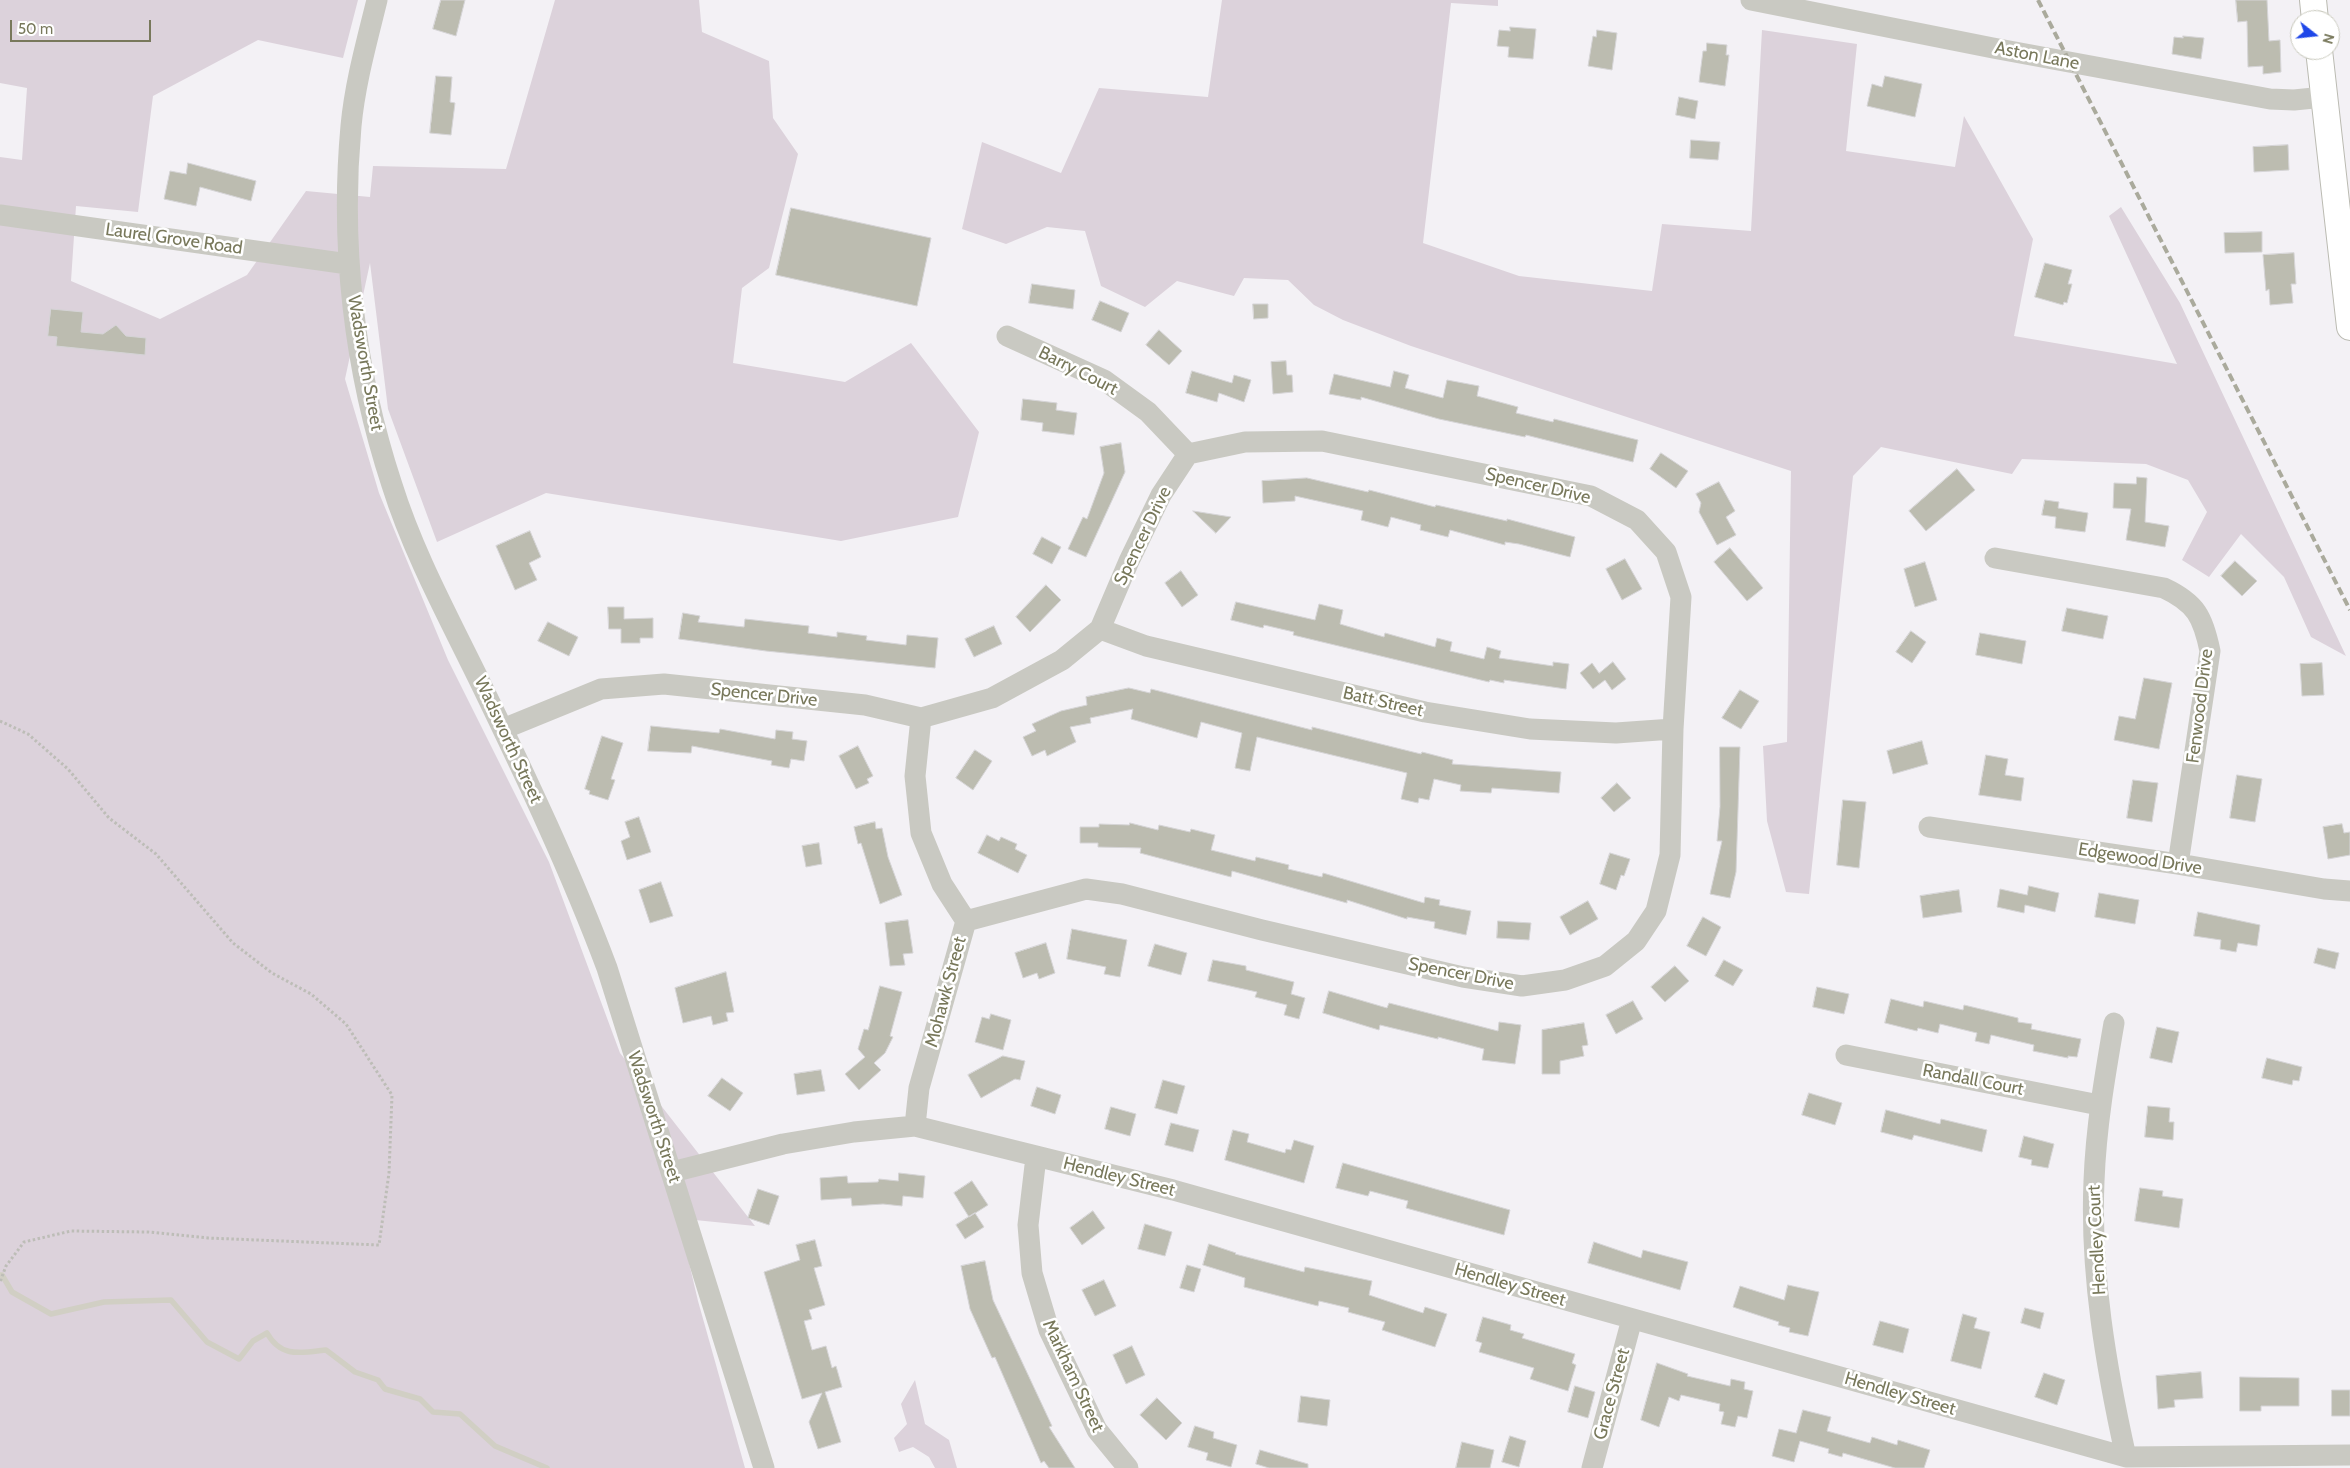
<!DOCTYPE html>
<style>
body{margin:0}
#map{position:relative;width:2350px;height:1468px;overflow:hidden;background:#f3f1f5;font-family:Cabin,sans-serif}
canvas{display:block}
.north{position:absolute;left:2290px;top:10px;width:50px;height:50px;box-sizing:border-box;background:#fff;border:1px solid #c9c9bd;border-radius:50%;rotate:106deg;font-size:14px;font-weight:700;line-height:20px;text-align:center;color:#78785b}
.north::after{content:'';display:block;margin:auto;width:18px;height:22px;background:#1f47e8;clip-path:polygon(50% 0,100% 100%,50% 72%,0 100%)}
.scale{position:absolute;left:10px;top:20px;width:141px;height:22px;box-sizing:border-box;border:2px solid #78785b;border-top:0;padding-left:6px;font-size:15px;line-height:18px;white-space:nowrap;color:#78785b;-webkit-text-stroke:4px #fff;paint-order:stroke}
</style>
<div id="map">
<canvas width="2350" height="1468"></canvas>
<div class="north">N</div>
<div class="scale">50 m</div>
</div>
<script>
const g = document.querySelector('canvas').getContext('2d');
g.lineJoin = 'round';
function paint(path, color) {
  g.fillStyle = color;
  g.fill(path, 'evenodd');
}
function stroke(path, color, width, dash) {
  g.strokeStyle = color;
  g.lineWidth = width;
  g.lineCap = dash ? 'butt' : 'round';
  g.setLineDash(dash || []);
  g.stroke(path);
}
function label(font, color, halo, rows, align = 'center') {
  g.font = font + ' Cabin,sans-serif';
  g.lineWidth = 5;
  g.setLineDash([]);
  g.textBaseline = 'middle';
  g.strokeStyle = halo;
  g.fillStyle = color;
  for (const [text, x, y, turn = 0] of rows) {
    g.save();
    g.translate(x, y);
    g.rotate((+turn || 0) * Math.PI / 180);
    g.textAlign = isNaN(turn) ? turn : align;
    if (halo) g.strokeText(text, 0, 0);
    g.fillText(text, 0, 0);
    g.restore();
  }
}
const green = new Path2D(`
 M0,0H358L343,58L258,40L153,96L138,212L76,206L71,281L160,319L247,275L306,191L370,197L373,166L506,169L555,0H699L702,32L769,61L773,118L798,154L769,268L742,288L733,363L845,382L911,343L979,432L958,517L841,541L546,493L437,542L388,409L370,263L345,379L379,493L448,660L549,862L620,1053L755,1226L685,1219L678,1216L698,1301L745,1468H0V157L22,160L27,88L0,83Z
 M1222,0H1498V6L1451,3L1423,243L1519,276L1652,291L1662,224L1751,231L1762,30L1857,44L1846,151L1955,167L1964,116L2033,239L2014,336L2177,364L2109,216L2121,207L2180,303L2346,656L2311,637L2284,577L2241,534L2209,577L2182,560L2207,512L2188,480L2146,464L2022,459L2012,474L1881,447L1853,476L1809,894L1786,892L1767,821L1763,746L1787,742L1791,471L1411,346L1343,320L1314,305L1288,280L1244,278L1234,296L1177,281L1145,307L1101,286L1085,231L1047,227L1006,244L962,229L982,142L1061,173L1099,88L1208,97Z
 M915,1380L925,1424L949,1440L957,1468H935L929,1457L913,1447L899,1452L894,1438L907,1424L901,1404Z`);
const stream = new Path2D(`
 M0,1275H2L12,1292L51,1314L104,1302L171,1300L207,1342L239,1359L253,1341L267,1333C281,1358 300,1353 326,1350L355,1372L378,1380L385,1389L420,1399L433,1412L460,1414L495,1446L547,1468`);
const building = new Path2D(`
 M441,0H465L456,36L433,29Z
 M2236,0H2267L2269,41L2280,40L2281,72L2263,74V66L2248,67L2247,21L2238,22Z
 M1510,27L1536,29L1533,59L1508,57L1509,47L1497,46L1499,30L1510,31Z
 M1597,30L1617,33L1612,70L1588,66L1593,36L1596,37Z
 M2183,36L2204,38L2201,59L2172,54L2174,37L2183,38Z
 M1707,43L1727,45L1726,55H1729L1725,86L1699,82L1703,51H1706Z
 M436,76L452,77L450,102L455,103L451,135L430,133Z
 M1885,76L1922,84L1915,117L1867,106L1872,84L1882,87Z
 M1679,97L1698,101L1695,119L1676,115Z
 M1691,140L1720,142L1718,160L1690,158Z
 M2288,145L2289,170L2254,172L2253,147Z
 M188,163L256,181L251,201L200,187L196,206L164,199L170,171L186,174Z
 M791,208L931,238L917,306L776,275Z
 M2262,232V252L2225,253L2224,233Z
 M2294,253L2296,284H2291L2293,303L2270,305L2269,289L2266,291L2263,255Z
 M2045,263L2072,270L2068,284H2072L2067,303L2064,302L2063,305L2035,297Z
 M1032,284L1075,290L1073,309L1029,303Z
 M1100,301L1129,313L1121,332L1092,320Z
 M1253,304H1268V318L1254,319Z
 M51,309L83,312L81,332L103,334L116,325L126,336L146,338L145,355L56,346L57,337L48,336Z
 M1159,330L1182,351L1169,365L1146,345Z
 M1286,361L1287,375H1292L1293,392L1273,394L1271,362Z
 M1192,371L1232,383L1234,375L1251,380L1244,402L1219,393L1217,402L1186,393Z
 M1394,371L1409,375L1405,388L1443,398L1447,380L1479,386L1477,396L1518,407L1516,413L1553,422L1554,419L1638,440L1633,462L1526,435L1525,437L1439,419L1361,397V400L1329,394L1334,374L1390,387Z
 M1023,399L1057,403L1056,410L1077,413L1074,435L1042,431L1043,423L1021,420Z
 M1121,443L1125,472L1086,557L1068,549L1083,517L1087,519L1104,473L1100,447Z
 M1661,453L1688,471L1676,488L1650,469Z
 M1957,469L1975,490L1926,531L1909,511Z
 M2137,477L2147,478L2145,522L2169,526L2165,547L2126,540L2131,509L2113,508L2114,483L2136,484Z
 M1307,478L1368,492L1369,490L1435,507L1436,505L1507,521V519L1575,537L1570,557L1519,544L1505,542V545L1450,530L1448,537L1420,530L1421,525L1391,517L1388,527L1361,520L1363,511L1295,496V501L1263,503L1262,481Z
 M1719,482L1735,511L1726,517L1736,535L1717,545L1699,512L1701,503L1696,494Z
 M2045,500L2059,502L2058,508L2088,513L2085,532L2055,528L2056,517L2042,515Z
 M1193,511L1231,517L1216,533Z
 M530,531L541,557L529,563L537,580L515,590L496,546Z
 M1042,537L1061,547L1052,564L1033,554Z
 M1730,548L1763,588L1747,601L1714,562Z
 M1625,559L1642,589L1622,600L1606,569Z
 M2235,561L2257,581L2242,596L2221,576Z
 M1925,562L1937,600L1915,607L1904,569Z
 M1181,571L1198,595L1182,607L1165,583Z
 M1046,585L1061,600L1030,632L1016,617Z
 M1236,602L1315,620L1319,604L1343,610L1340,624L1384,637L1385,633L1435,647L1437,638L1452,642L1450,651L1484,659L1487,647L1501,651L1499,658L1553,666V662L1569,664L1566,689L1504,680V683L1490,680L1489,682L1293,635L1294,632L1264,625L1263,628L1231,620Z
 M608,607H624V619L653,618V638H640V643H621V629H609Z
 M2067,608L2108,616L2103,639L2062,631Z
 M683,613L700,616L698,622L744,627L745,619L809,626L808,633L837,637V632L867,636L866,640L906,645L907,635L938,638L935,668L766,651L679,639Z
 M548,622L578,637L569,656L538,641Z
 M994,626L1002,644L974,657L965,639Z
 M1911,631L1926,642L1912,663L1896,652Z
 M1980,633L2026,641L2022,664L1976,655Z
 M1613,662L1626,679L1612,690L1605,680L1593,689L1580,673L1592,663L1599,673Z
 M2322,663L2324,695L2302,696L2300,664Z
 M2144,678L2172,683L2159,749L2114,740L2119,716L2135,719Z
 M1129,688L1150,693L1151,689L1312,730V727L1421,754L1422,752L1453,760L1452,764L1561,772L1559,793L1492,788L1491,793L1460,791L1461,785L1434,779L1429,800L1419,798L1418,803L1401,799L1407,773L1257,737L1250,771L1235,768L1242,733L1201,722L1197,738L1131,719L1133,709L1090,718L1091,723L1070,727L1076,742L1047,756L1045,750L1032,756L1023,737L1036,731L1032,724L1061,711L1087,705L1086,697Z
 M1740,690L1759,701L1741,729L1722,718Z
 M651,726L719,733L720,729L775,739L776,730L793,732L792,739L807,741L804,761L791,759L789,768L771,765L772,761L692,746L691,753L648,751Z
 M602,736L623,743L611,779L615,780L608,800L589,794L590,791L585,789Z
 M1922,741L1928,764L1893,774L1887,751Z
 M858,746L873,776L867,779L869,783L856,789L839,756Z
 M1720,747H1740L1736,872L1730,898L1710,894L1722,841H1717L1720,807Z
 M975,750L992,761L973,790L956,778Z
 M1986,755L2008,759L2005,775L2024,778L2021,801L1979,795Z
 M2237,775L2262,779L2255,822L2230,818Z
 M2133,780L2158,783L2152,822L2127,818Z
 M1617,783L1631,798L1614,812L1601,798Z
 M1843,800L1866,802L1859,868L1837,865Z
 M639,817L651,852L627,860L621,841L630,837L625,822Z
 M875,822L876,829L882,828L888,857L902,895L880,904L861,843L858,844L854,827Z
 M1130,823L1158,830L1159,825L1190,832L1191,829L1215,835L1211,850L1255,861L1256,857L1289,865L1288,869L1322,877L1323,873L1424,903L1425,897L1440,900L1439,905L1471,911L1466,935L1434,928L1435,922L1407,917V919L1347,900V903L1232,871L1231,877L1140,853L1141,848L1098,847V843H1080V827H1099V824L1129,825Z
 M2342,824L2344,833L2350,832V855L2328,859L2323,827Z
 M987,835L999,841L1001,837L1017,844L1015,849L1027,855L1018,873L978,853Z
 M819,843L822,864L806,867L802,846Z
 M1610,853L1630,859L1624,876L1621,875L1616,890L1600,884Z
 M661,882L673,916L650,923L639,890Z
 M2029,886L2059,893L2055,912L2025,905L2024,913L1997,907L2000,889L2027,895Z
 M1959,890L1962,912L1923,918L1920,896Z
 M2099,893L2139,900L2135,924L2095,917Z
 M1588,901L1598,919L1570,935L1560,917Z
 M2198,912L2260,925L2257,946L2238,943L2236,952L2220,949L2221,940L2194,936Z
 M1703,917L1721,927L1706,956L1687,946Z
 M908,920L913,953L903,954L905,965L890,966L885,923Z
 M1498,921L1531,923L1529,940L1497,938Z
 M1072,929L1127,940L1120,977L1104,974L1106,967L1067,959Z
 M1046,943L1055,973L1039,979L1037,973L1023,978L1015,953Z
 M1155,944L1187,953L1181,975L1148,966Z
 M2318,948L2339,953L2335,969L2314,963Z
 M1213,960L1246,966V970L1294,982L1291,994L1305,998L1299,1019L1284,1015L1287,1005L1255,997L1257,992L1208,981Z
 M1724,960L1743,970L1733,986L1715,976Z
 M1675,966L1689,981L1665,1002L1651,987Z
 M726,972L734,1012L726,1013L728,1021L713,1025L711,1016L683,1023L675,988Z
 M880,986L902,992L890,1036L893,1037L885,1053L874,1063L881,1070L859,1090L845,1074L865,1057L858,1049L864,1029L868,1030Z
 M1817,987L1849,994L1844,1014L1813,1007Z
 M1329,991L1387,1008L1389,1003L1498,1031L1499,1022L1521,1025L1515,1064L1482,1060L1484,1049L1438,1037V1039L1380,1025L1379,1030L1323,1013Z
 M1891,999L1923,1007L1924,1001L1963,1010L1964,1005L2018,1018V1022L2032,1024L2031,1029L2081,1039L2077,1057L2068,1056V1058L2033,1051L2034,1045L1991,1035L1989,1044L1975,1041L1977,1033L1940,1024L1938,1033L1918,1028L1917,1031L1885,1023Z
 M1633,1001L1643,1019L1616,1034L1606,1015Z
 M991,1014L1011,1020L1003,1050L975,1042L982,1017L989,1019Z
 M1584,1023L1588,1045L1582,1046L1584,1056L1560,1061V1074H1542V1030Z
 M2157,1027L2179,1032L2172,1063L2150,1058Z
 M1003,1056L1025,1061L1020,1080L1015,1079L981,1098L968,1075Z
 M2267,1058L2302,1067L2299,1081L2293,1080L2292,1085L2262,1078Z
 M821,1070L825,1091L797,1095L794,1074Z
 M722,1078L743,1093L730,1111L708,1096Z
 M1163,1080L1185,1086L1177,1114L1155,1108Z
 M1037,1087L1061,1095L1055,1114L1031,1106Z
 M1809,1093L1842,1103L1835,1125L1802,1115Z
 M2148,1106L2170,1108L2169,1122H2174L2173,1140L2145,1137Z
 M1111,1107L1136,1114L1130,1136L1105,1129Z
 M1886,1110L1940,1124L1941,1119L1987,1130L1982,1152L1914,1135L1912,1140L1881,1132Z
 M1171,1123L1199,1130L1193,1152L1165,1145Z
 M1233,1130L1249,1134L1247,1142L1285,1153L1286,1149L1291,1150L1294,1140L1314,1146L1304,1183L1225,1160Z
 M2024,1136L2054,1144L2048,1168L2031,1165L2032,1160L2019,1157Z
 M1343,1163L1510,1210L1504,1235L1406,1208L1408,1201L1370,1191L1368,1196L1336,1188Z
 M899,1173L925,1176L923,1198L903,1196L902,1206L883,1204L852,1206L851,1198L821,1200L820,1178L847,1176L848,1183L878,1182L879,1179L898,1181Z
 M972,1181L988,1205L969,1217L954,1193Z
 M2140,1188L2163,1191L2162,1196L2183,1199L2179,1228L2135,1221Z
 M758,1189L779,1196L769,1225L748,1218Z
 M1093,1211L1105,1228L1082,1245L1070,1228Z
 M975,1213L984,1227L965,1239L956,1225Z
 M1145,1224L1172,1232L1165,1256L1138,1249Z
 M815,1240L822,1266L814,1268L825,1305L809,1310L812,1319L804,1321L812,1350L826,1346L832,1368L836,1366L842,1387L825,1392L841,1442L818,1449L809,1422L822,1393L802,1399L764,1272L800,1260L796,1245Z
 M1594,1242L1641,1258L1643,1250L1688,1262L1680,1290L1588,1263Z
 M1209,1244L1236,1253L1235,1254L1304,1272L1305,1267L1372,1281L1369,1295L1423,1313L1425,1307L1447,1314L1435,1347L1382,1330L1385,1322L1348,1312L1349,1308L1319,1301L1318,1306L1244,1287L1245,1278L1203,1265Z
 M985,1261L993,1300L1052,1426L1049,1427L1075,1468H1049L1044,1461L1041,1463L995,1357L992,1358L970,1309L961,1266Z
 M1187,1265L1201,1269L1194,1292L1180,1288Z
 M1104,1280L1116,1306L1095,1316L1082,1290Z
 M1788,1285L1819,1292L1808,1336L1789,1332L1790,1328L1778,1325L1779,1322L1733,1307L1740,1286L1784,1300Z
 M2025,1308L2044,1313L2040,1329L2021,1323Z
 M1963,1314L1977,1318L1974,1328L1990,1332L1981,1369L1951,1361Z
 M1483,1317L1511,1325L1510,1330L1524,1334L1522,1338L1575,1354L1572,1363L1576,1365L1568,1391L1530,1379L1534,1368L1479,1352L1482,1343L1476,1341Z
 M1880,1321L1909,1329L1903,1353L1873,1345Z
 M1132,1346L1145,1375L1126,1384L1113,1355Z
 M1657,1363L1688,1374L1687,1376L1730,1386L1731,1379L1745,1382L1744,1389L1753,1391L1747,1418L1738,1416L1735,1427L1721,1424L1724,1412L1719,1411L1720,1404L1681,1395L1679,1401L1669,1397L1659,1427L1641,1420Z
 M2201,1372L2203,1398L2174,1400L2175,1407L2158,1409L2156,1376Z
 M2044,1373L2065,1380L2057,1405L2035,1397Z
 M2240,1377L2299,1378V1406H2261V1411H2240Z
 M1575,1386L1595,1392L1588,1418L1568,1412Z
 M2332,1390H2350V1416H2332Z
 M1301,1396L1330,1400L1327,1426L1298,1422Z
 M1157,1398L1182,1423L1166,1440L1140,1415Z
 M1803,1410L1831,1417L1827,1431L1870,1443L1872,1437L1897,1445L1898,1440L1930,1450L1924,1468H1895L1843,1453L1842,1457L1828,1453L1829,1449L1800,1441L1794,1462L1772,1456L1779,1429L1796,1433Z
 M1195,1426L1214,1432L1213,1438L1237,1445L1231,1467L1206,1460L1208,1453L1188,1447Z
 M1510,1436L1526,1441L1519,1467L1502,1462Z
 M1462,1442L1494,1450L1490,1468H1456Z
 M1260,1450L1308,1464V1468H1269L1256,1464Z`);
const path = new Path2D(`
 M0,721L28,734L68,769L109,818L156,854L233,943L272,973L311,994L346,1024L392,1095L389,1173L379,1245L208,1238L148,1232L71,1231L24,1242L6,1266L0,1282`);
const minor = new Path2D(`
 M377,0C367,41 355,83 351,126C340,246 354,370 392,485C414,555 450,620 482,686C527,779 571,872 607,968L764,1468
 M1751,0L1993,48L2270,99L2294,100L2324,97
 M0,215L348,264
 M1007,336L1104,380L1148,412L1188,454
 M1995,558L2164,588C2196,603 2203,617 2210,651L2178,864
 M1100,629L1146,646L1425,712L1530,729L1616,733L1673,729
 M503,729L601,689L664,684L865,705L921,718L992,698L1062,660L1100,629L1129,561L1161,495L1188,454L1245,442L1322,441L1591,496L1637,520L1666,552L1681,597L1673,729L1670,855L1656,911L1636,941L1605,966L1565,980L1522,986L1463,977L1262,930L1122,894L1086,889L966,921
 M1929,827L2178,864L2324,889L2350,891
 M2114,1023C2105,1075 2096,1127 2094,1181C2090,1273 2106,1367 2126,1457
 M1846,1055L2099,1105
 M915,1126L919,1088L966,921L942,884L921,833L915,776L921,718
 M1036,1157L1028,1225L1032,1273L1049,1330L1097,1430L1128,1468
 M672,1172L783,1144L854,1132L915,1126L1173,1190L2126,1457L2350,1455
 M1592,1468L1632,1319`);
const major = new Path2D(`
 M2313,0L2315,20
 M2319,50L2350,327`);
const rail = new Path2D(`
 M2038,0L2350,610`);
const streetNames = [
 ["Aston Lane",2037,56,11],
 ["Laurel Grove Road",174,239,8],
 ["Wadsworth Street",365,363,80],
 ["Barry Court",1078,371,27],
 ["Spencer Drive",1538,486,13],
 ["Spencer Drive",1143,536,-64],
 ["Spencer Drive",764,695,6],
 ["Batt Street",1383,702,13],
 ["Fenwood Drive",2200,706,-83],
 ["Wadsworth Street",508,740,65],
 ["Edgewood Drive",2140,859,9],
 ["Spencer Drive",1461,974,11],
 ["Mohawk Street",946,992,-75],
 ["Randall Court",1973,1080,11],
 ["Wadsworth Street",654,1117,72],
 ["Hendley Street",1119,1177,14],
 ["Hendley Court",2097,1240,-93],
 ["Hendley Street",1510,1285,16],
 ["Markham Street",1073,1376,65],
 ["Grace Street",1612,1394,-75],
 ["Hendley Street",1900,1394,16]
];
paint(green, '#dcd2db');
stroke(stream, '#d1cfc4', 5.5);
paint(building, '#bcbcb0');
stroke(building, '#d5d4d6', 1);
stroke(major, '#babab1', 28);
stroke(path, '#bdbdb7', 3, [2.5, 2.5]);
stroke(minor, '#c9c9c2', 21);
stroke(major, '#fff', 26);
stroke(rail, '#aaaa9c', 4, [8, 4]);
label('18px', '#78785b', '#fff', streetNames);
</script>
